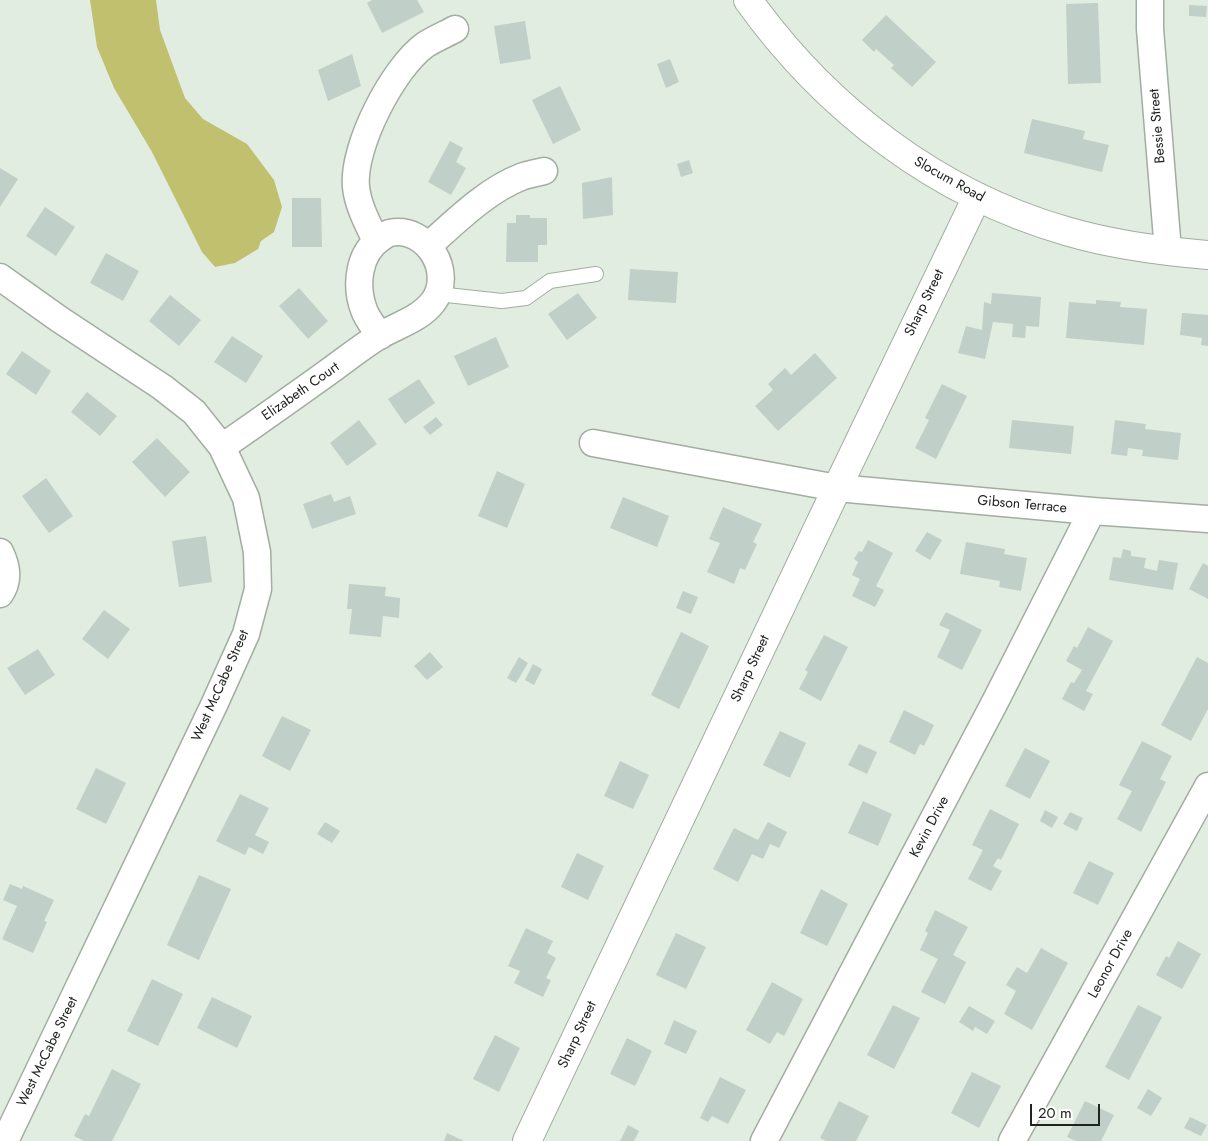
<!DOCTYPE html>
<style>
body{margin:0}
#map{position:relative;width:1208px;height:1141px;overflow:hidden;background:#e1ede1;font-family:Jost,sans-serif}
canvas{display:block}
.scale{position:absolute;left:1030px;top:1104px;width:70px;height:22px;box-sizing:border-box;border:2px solid #202420;border-top:0;padding-left:6px;font-size:15px;line-height:18px;white-space:nowrap;color:#202420;-webkit-text-stroke:4px #fff;paint-order:stroke}
</style>
<div id="map">
<canvas width="1208" height="1141"></canvas>
<div class="scale">20 m</div>
</div>
<script>
const g = document.querySelector('canvas').getContext('2d');
g.lineJoin = 'round';
function paint(path, color) {
  g.fillStyle = color;
  g.fill(path, 'evenodd');
}
function stroke(path, color, width, dash) {
  g.strokeStyle = color;
  g.lineWidth = width;
  g.lineCap = dash ? 'butt' : 'round';
  g.setLineDash(dash || []);
  g.stroke(path);
}
function label(font, color, halo, rows, align = 'center') {
  g.font = font + ' Jost,sans-serif';
  g.lineWidth = 4.5;
  g.setLineDash([]);
  g.textBaseline = 'middle';
  g.strokeStyle = halo;
  g.fillStyle = color;
  for (const [text, x, y, turn = 0] of rows) {
    g.save();
    g.translate(x, y);
    g.rotate((+turn || 0) * Math.PI / 180);
    g.textAlign = isNaN(turn) ? turn : align;
    if (halo) g.strokeText(text, 0, 0);
    g.fillText(text, 0, 0);
    g.restore();
  }
}
const green = new Path2D(`
 M90,0H156L160,30L185,98L203,119L247,144L274,180L282,207L274,232L261,241L258,249L235,263L215,267L202,252L152,152L114,88L97,47Z`);
const building = new Path2D(`
 M372,0H417L424,12L382,33L367,3Z
 M1098,3L1101,83L1068,84L1066,4Z
 M1189,5L1207,6L1206,17L1189,16Z
 M886,15L936,62L912,87L891,68L894,65L876,49L874,52L862,40Z
 M525,21L531,59L500,64L494,26Z
 M352,54L361,86L328,101L318,70Z
 M670,59L679,82L666,88L657,64Z
 M560,86L581,130L553,144L532,100Z
 M1032,119L1085,131L1083,139L1109,145L1102,172L1024,153Z
 M450,141L463,148L456,162L466,168L451,195L428,182Z
 M689,160L693,173L681,177L677,164Z
 M0,168L18,179L0,207Z
 M612,177L613,215L583,219L582,183Z
 M292,198H321L322,247H292Z
 M45,207L75,227L56,256L26,236Z
 M516,215H530V218H547V245H538V262H506L507,223H516Z
 M106,253L139,271L123,301L90,283Z
 M630,269L678,272L676,303L628,300Z
 M299,288L328,321L308,339L279,306Z
 M578,293L597,318L567,340L548,314Z
 M992,293L1041,297L1039,327L1026,326L1025,338L1012,337L1013,324L993,322L985,359L958,353L966,326L982,330L984,302L991,304Z
 M170,295L201,320L179,346L149,321Z
 M1096,300L1121,302L1120,307L1147,309L1144,345L1066,338L1069,302L1096,304Z
 M1182,313L1208,315V346L1201,345L1202,338L1180,335Z
 M232,336L263,356L246,383L214,362Z
 M496,337L509,367L468,386L454,356Z
 M22,351L51,371L36,395L6,374Z
 M815,353L837,378L778,431L755,406L773,390L768,384L785,368L791,375Z
 M419,379L435,403L405,424L388,399Z
 M942,384L967,396L936,459L915,448L929,420L925,418Z
 M87,392L117,416L100,436L71,412Z
 M436,417L443,425L430,435L423,427Z
 M359,420L377,444L347,466L330,443Z
 M1012,420L1074,426L1071,454L1009,448Z
 M1115,420L1146,424L1145,429L1181,433L1178,460L1142,456L1143,450L1128,448L1127,456L1111,454Z
 M157,438L190,472L165,497L132,462Z
 M497,471L525,484L507,528L478,516Z
 M46,478L73,516L49,533L22,496Z
 M331,494L334,502L350,496L356,514L312,529L303,504Z
 M623,497L669,516L657,547L610,528Z
 M723,507L762,524L753,542L757,544L745,570L740,568L734,584L707,572L720,543L709,539Z
 M927,532L942,540L930,560L915,551Z
 M206,536L212,582L179,587L172,541Z
 M868,540L893,553L876,586L884,590L875,607L852,596L860,579L852,575L858,562L854,559L859,551L862,552Z
 M966,542L1005,549L1004,554L1027,558L1021,591L999,587L1000,581L960,574Z
 M1123,549L1131,551V556L1146,558L1144,568L1157,571L1159,560L1178,563L1173,590L1109,580L1113,557L1121,558Z
 M1203,563L1208,566V599L1189,589Z
 M349,584L386,587L385,596L400,598L399,618L383,616L381,637L349,634L352,609H347Z
 M683,591L698,597L691,614L676,608Z
 M104,610L130,629L108,659L82,639Z
 M946,612L982,630L962,670L937,657L950,630L939,625Z
 M1088,627L1113,641L1086,691L1093,694L1084,711L1062,699L1071,682L1074,683L1082,670L1066,661L1074,646L1077,648Z
 M681,632L709,646L679,709L651,695Z
 M824,635L848,647L821,701L799,689L808,672L805,670Z
 M38,649L55,675L25,695L7,668Z
 M430,652L443,667L427,680L414,666Z
 M519,657L528,663L516,683L507,678Z
 M1197,657L1208,663V709L1191,741L1161,725Z
 M533,664L542,669L534,685L525,680Z
 M904,710L934,725L924,746L920,744L915,755L889,742Z
 M282,716L311,730L290,771L262,756Z
 M780,731L806,743L790,778L763,765Z
 M1142,741L1172,756L1160,779L1166,782L1141,832L1117,819L1132,791L1119,785Z
 M859,744L877,752L867,774L848,765Z
 M1025,748L1050,761L1030,799L1005,786Z
 M620,761L649,775L633,809L604,796Z
 M96,768L126,783L106,824L76,809Z
 M240,794L269,808L255,835L269,842L263,854L249,847L245,855L216,841Z
 M863,801L892,814L878,846L848,833Z
 M990,809L1019,824L1001,860L998,858L993,866L1002,871L991,891L968,879L983,850L972,845Z
 M1045,810L1058,817L1052,828L1040,821Z
 M1070,812L1083,818L1077,831L1063,824Z
 M325,822L340,831L332,843L317,834Z
 M768,822L787,832L779,848L770,844L763,859L752,854L738,882L713,869L734,828L758,840Z
 M577,853L604,866L588,900L561,887Z
 M1089,861L1114,873L1098,905L1073,893Z
 M199,875L231,889L199,960L167,945Z
 M10,884L22,889L23,886L54,900L44,921L47,922L33,953L2,939L17,906L3,900Z
 M821,889L848,904L827,946L800,933Z
 M935,910L968,927L953,955L966,962L945,1004L921,992L938,959L920,950L928,933L925,931Z
 M526,928L553,941L547,953L556,958L546,978L551,980L543,997L514,983L520,971L508,966Z
 M676,933L706,947L686,989L656,975Z
 M1178,941L1201,954L1182,989L1156,975L1166,956L1169,958Z
 M1041,948L1068,963L1032,1030L1004,1014L1016,991L1006,985L1017,967L1027,973Z
 M152,979L183,994L158,1046L127,1031Z
 M772,982L803,999L784,1036L777,1032L770,1044L746,1030Z
 M212,997L252,1016L237,1048L197,1028Z
 M893,1005L920,1018L894,1069L867,1055Z
 M1138,1005L1162,1017L1129,1080L1105,1067Z
 M969,1006L995,1021L987,1034L975,1027L973,1031L959,1022Z
 M674,1020L697,1031L686,1054L664,1044Z
 M495,1035L520,1048L499,1092L473,1079Z
 M627,1038L652,1051L635,1086L610,1074Z
 M112,1069L141,1084L112,1141H84L74,1136L85,1114L89,1116Z
 M972,1072L1001,1086L979,1128L951,1113Z
 M720,1077L746,1090L728,1124L712,1116L708,1122L700,1118Z
 M1148,1089L1162,1098L1151,1116L1137,1108Z
 M839,1101L869,1116L856,1141H826L820,1138Z
 M1085,1101L1114,1115L1101,1141H1076L1067,1137Z
 M1190,1117L1207,1125L1201,1136L1184,1128Z
 M628,1125L639,1131L634,1141H620Z
 M447,1133L464,1141H444Z`);
const service = new Path2D(`
 M438,294L502,301L526,298L550,281L596,274`);
const minor = new Path2D(`
 M1150,0V29L1168,251
 M376,241C368,224 358,206 356,187C352,147 393,68 425,45C434,39 446,34 455,29
 M428,246C455,222 487,190 521,177C528,174 537,173 544,171
 M0,277L59,319L162,387L194,412L222,447L246,498L257,552L258,589L246,634L214,705L5,1141
 M593,443L837,488L1092,511L1208,519
 M222,447C257,423 292,398 327,373C344,361 361,347 379,336C398,325 420,319 433,302C455,273 427,225 390,233C387,233 384,236 381,238C358,253 355,286 364,310C367,319 375,328 380,336
 M0,552C7,566 9,581 0,594
 M764,1141L995,702L1092,511
 M1012,1141L1208,786`);
const tertiary = new Path2D(`
 M527,1141L837,488L977,197`);
const secondary = new Path2D(`
 M748,0C826,109 937,194 1066,231C1113,245 1160,251 1208,255`);
const streetNames = [
 ["Bessie Street",1158,126,-95],
 ["Slocum Road",949,180,29],
 ["Sharp Street",925,303,-64],
 ["Elizabeth Court",301,392,-35],
 ["Gibson Terrace",1022,505,5],
 ["Sharp Street",751,669,-65],
 ["West McCabe Street",221,686,-66],
 ["Kevin Drive",930,827,-62],
 ["Leonor Drive",1111,964,-61],
 ["Sharp Street",578,1035,-65],
 ["West McCabe Street",48,1052,-64]
];
paint(green, '#c0c06f');
paint(building, '#c0cfc7');
stroke(service, '#a2aea2', 16);
stroke(minor, '#a2aea2', 29);
stroke(tertiary, '#a2aea2', 30);
stroke(secondary, '#a2aea2', 30);
stroke(service, '#fff', 14);
stroke(minor, '#fff', 26);
stroke(tertiary, '#fff', 28);
stroke(secondary, '#fff', 28);
label('14px', '#202420', '#fff', streetNames);
</script>
